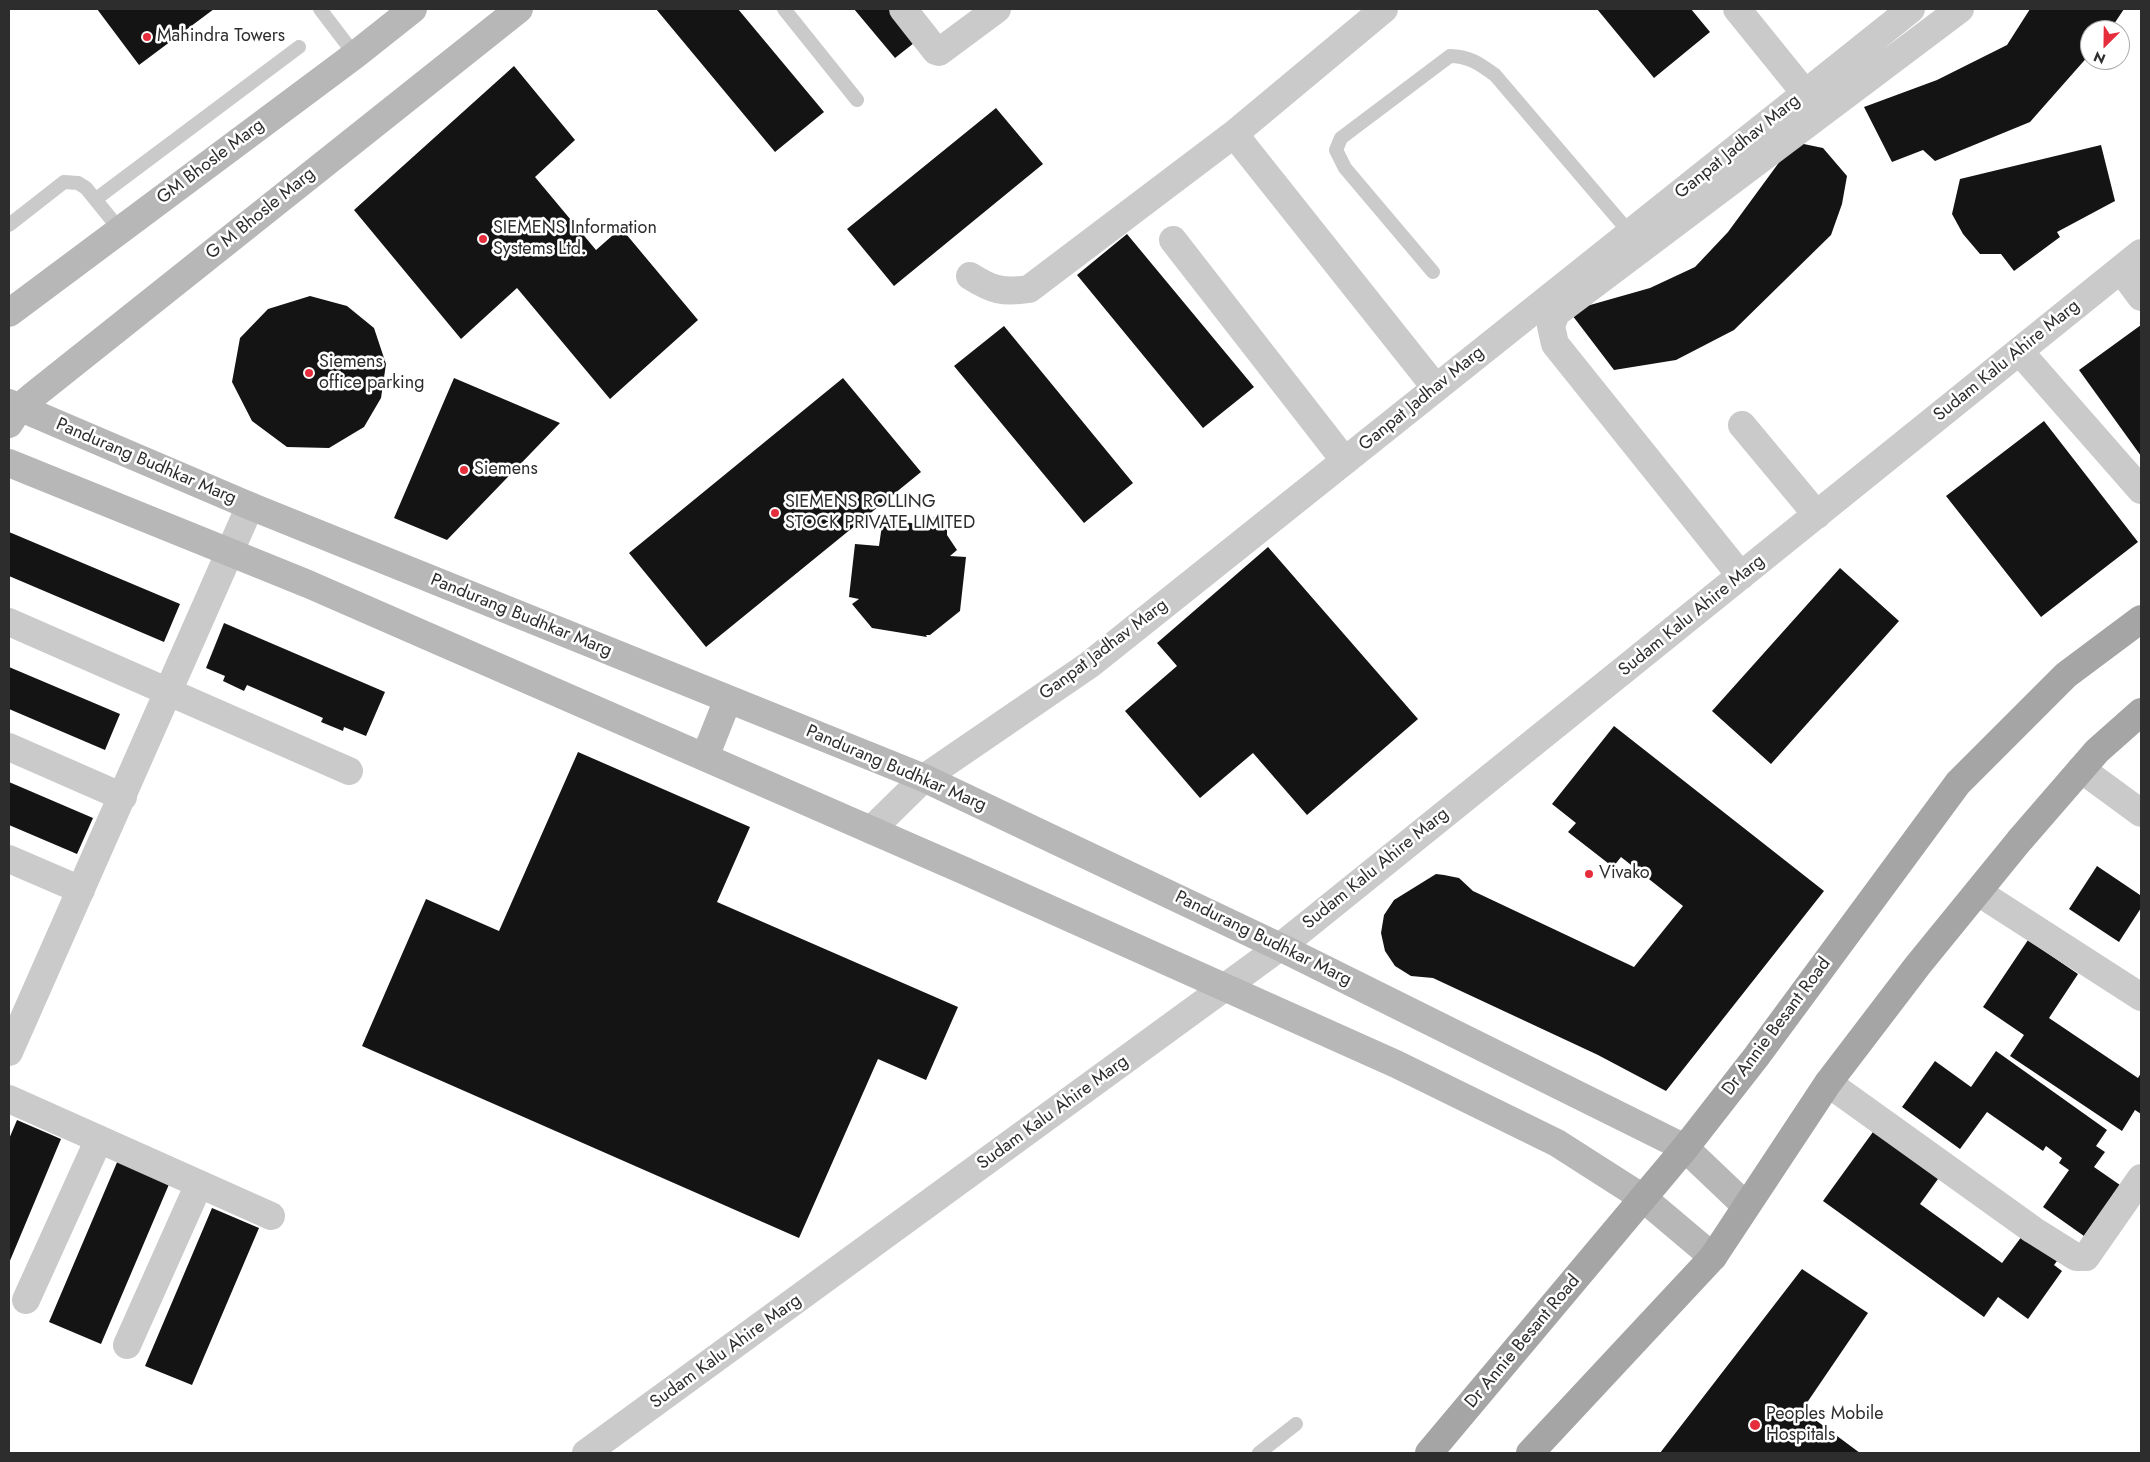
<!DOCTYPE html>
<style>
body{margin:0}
#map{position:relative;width:2150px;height:1462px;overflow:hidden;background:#fff;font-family:Jost,sans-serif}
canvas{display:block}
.frame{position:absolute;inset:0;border:10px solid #2d2d2d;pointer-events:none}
.north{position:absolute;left:2080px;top:20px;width:50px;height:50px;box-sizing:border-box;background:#fff;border:1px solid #ababab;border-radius:50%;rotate:203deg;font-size:14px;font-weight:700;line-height:20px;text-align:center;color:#2d2d2d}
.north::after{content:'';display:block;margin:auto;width:18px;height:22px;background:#e62d3b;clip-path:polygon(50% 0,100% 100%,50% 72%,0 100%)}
</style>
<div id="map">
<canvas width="2150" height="1462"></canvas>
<div class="frame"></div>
<div class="north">N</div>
</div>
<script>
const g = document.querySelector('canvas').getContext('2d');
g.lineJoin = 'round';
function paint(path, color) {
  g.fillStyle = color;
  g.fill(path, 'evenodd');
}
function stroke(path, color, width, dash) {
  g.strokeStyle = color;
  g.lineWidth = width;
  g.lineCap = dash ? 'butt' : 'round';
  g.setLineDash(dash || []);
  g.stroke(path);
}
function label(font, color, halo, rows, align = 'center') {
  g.font = font + ' Jost,sans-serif';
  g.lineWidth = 5;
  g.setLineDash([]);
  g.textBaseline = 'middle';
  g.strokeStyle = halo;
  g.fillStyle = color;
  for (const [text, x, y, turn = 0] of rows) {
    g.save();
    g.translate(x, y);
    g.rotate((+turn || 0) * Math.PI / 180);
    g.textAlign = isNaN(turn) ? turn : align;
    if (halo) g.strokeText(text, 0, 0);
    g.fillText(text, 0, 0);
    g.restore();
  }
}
const building = new Path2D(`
 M97,9H214L139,65Z
 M656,9H738L824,112L775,152Z
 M854,9H893L919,39L895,58Z
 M1597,9H1691L1710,32L1654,78Z
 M2030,9H2124L2110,30H2090V54L2030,122L1935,161L1923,150L1892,162L1864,107L1937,80L2007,45Z
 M514,66L575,140L535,177L596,250L621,228L698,320L610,399L517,288L461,339L354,210Z
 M996,108L1043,164L894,286L847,229Z
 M1794,142L1823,148L1847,176L1842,204L1831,235L1734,330L1676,360L1614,370L1569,311L1650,288L1695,267L1728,232Z
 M2101,145L2115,201L2057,232L2060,237L2014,271L2001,254H1980L1963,234L1952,214L1960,179Z
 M1127,234L1254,387L1203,428L1077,275Z
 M310,296L347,306L374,328L386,364L381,398L364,427L329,448L287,447L252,421L232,382L240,338L268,309Z
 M2141,325V456L2079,370Z
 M1004,326L1133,483L1084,523L954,366Z
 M454,378L560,423L447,540L394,518Z
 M843,378L921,472L706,647L629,553Z
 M2044,421L2138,542L2041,617L1946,496Z
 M934,517L941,528L947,529V535L957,550L950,556L966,557L960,611L930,635H926L927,637L872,628L852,604L859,599L849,597L855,544L879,546L883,518L922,525Z
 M9,532L180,604L164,642L9,576Z
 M1268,547L1418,719L1307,815L1253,753L1200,798L1125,711L1177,666L1157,643Z
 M1840,568L1899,621L1771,764L1712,711Z
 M224,623L385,692L366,736L344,727L343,731L321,722L323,718L247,685L244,691L223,681L225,676L206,668Z
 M9,667L120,714L105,750L9,709Z
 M1614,726L1824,891L1666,1091L1598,1055L1433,978L1411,976L1395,966L1385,951L1381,933L1384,915L1394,900L1436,874L1444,875L1459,878L1473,891L1634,967L1683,906L1621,857L1613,867L1568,832L1576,823L1552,804Z
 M578,752L750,827L717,902L958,1007L926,1080L878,1059L799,1238L362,1046L426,899L499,931Z
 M9,782L93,818L77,854L9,825Z
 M2097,866L2140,895L2141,893V908L2119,942L2069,909Z
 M2028,940L2078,974L2049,1018L2138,1078L2141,1073V1114L2135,1110L2122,1131L2010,1056L2024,1035L1983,1007Z
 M1996,1051L2107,1130L2096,1146L2105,1152L2094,1167L2120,1185L2084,1236L2043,1207L2069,1170L2059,1163L2062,1158L2046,1146L2043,1151L1987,1112L1960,1149L1902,1107L1935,1061L1971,1087Z
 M17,1120L61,1139L9,1263V1139Z
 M1878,1125L1943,1172L1920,1204L2002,1263L2025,1232L2060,1257L2054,1265L2062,1271L2028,1319L1998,1297L1984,1317L1823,1201Z
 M118,1160L170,1182L101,1344L49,1322Z
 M212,1208L259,1228L192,1385L145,1366Z
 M1802,1269L1868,1313L1802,1410L1860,1453H1660Z`);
const lane = new Path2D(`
 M320,9L355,55
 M784,9L857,100
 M96,199L299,47
 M9,225L64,182L78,183L86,188L120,230
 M1433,272L1345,168L1336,150L1341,138L1450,56C1469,56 1480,64 1495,75L1630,233
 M1259,1453L1296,1424`);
const street = new Path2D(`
 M903,9L936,51L939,52L997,9
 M1384,9L1234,134L1436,388
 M1737,9L1805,93
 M1173,240L1345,461
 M2121,270L2141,297
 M970,276C992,290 1003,293 1029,289L1234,134
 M2019,351L2141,490
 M1742,425L1817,515
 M1741,576L1555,344L1551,326L1556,313L1960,9
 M9,622L349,771
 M9,747L123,797
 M2081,769L2141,813
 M871,830L924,778L1089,665L1911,9
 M9,859L81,890
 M1978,892L2141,997
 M9,1052L250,506
 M1828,1083L2033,1230L2076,1257H2086L2141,1178
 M9,1099L271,1216
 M26,1300L99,1139
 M127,1345L199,1184
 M586,1453L1280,947L2141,253`);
const secondary = new Path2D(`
 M9,313L355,55L413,9
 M9,403L250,506L924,778L1280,947L1685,1148L1746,1206
 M9,424L20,407L34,395L519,9
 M9,463L308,584L965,871L1396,1064L1557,1143L1643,1198L1713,1257
 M705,757L728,699`);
const primary = new Path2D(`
 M1429,1453L1685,1148L1756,1057L1958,783L2066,675L2141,619
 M1530,1453L1713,1257L1828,1083L1918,965L2019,841L2097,751L2141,712`);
const markers = [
 [147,37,5,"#e62d3b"],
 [483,239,5,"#e62d3b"],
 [309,373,5,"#e62d3b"],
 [464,470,5,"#e62d3b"],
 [775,513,5,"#e62d3b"],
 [1589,874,5,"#e62d3b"],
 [1755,1425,6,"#e62d3b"]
];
const poiNames = [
 ["Mahindra Towers",157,37],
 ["SIEMENS Information",493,229],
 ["Systems Ltd.",493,250],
 ["Siemens",319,363],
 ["office parking",319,384],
 ["Siemens",474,470],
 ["SIEMENS ROLLING",785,503],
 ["STOCK PRIVATE LIMITED",785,524],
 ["Vivako",1599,874],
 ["Peoples Mobile",1766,1415],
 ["Hospitals",1766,1436]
];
const streetNames = [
 ["Ganpat Jadhav Marg",1738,147,-39],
 ["GM Bhosle Marg",211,162,-37],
 ["G M Bhosle Marg",261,214,-39],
 ["Sudam Kalu Ahire Marg",2007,361,-39],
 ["Ganpat Jadhav Marg",1422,399,-39],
 ["Pandurang Budhkar Marg",146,462,23],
 ["Pandurang Budhkar Marg",521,616,22],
 ["Sudam Kalu Ahire Marg",1692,616,-39],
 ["Ganpat Jadhav Marg",1104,650,-37],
 ["Pandurang Budhkar Marg",896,769,23],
 ["Sudam Kalu Ahire Marg",1376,869,-39],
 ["Pandurang Budhkar Marg",1263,939,26],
 ["Dr Annie Besant Road",1777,1027,-53],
 ["Sudam Kalu Ahire Marg",1053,1113,-36],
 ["Dr Annie Besant Road",1523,1342,-50],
 ["Sudam Kalu Ahire Marg",726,1352,-36]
];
paint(building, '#141414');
stroke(lane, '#cacaca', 14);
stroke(street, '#cacaca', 28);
stroke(secondary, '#b7b7b7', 28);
stroke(primary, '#a5a5a5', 28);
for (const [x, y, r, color] of markers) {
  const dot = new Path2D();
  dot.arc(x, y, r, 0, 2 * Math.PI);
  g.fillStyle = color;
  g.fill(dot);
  stroke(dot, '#fff', 2);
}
label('18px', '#2d2d2d', '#fff', poiNames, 'left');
label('18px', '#2d2d2d', '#fff', streetNames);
</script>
